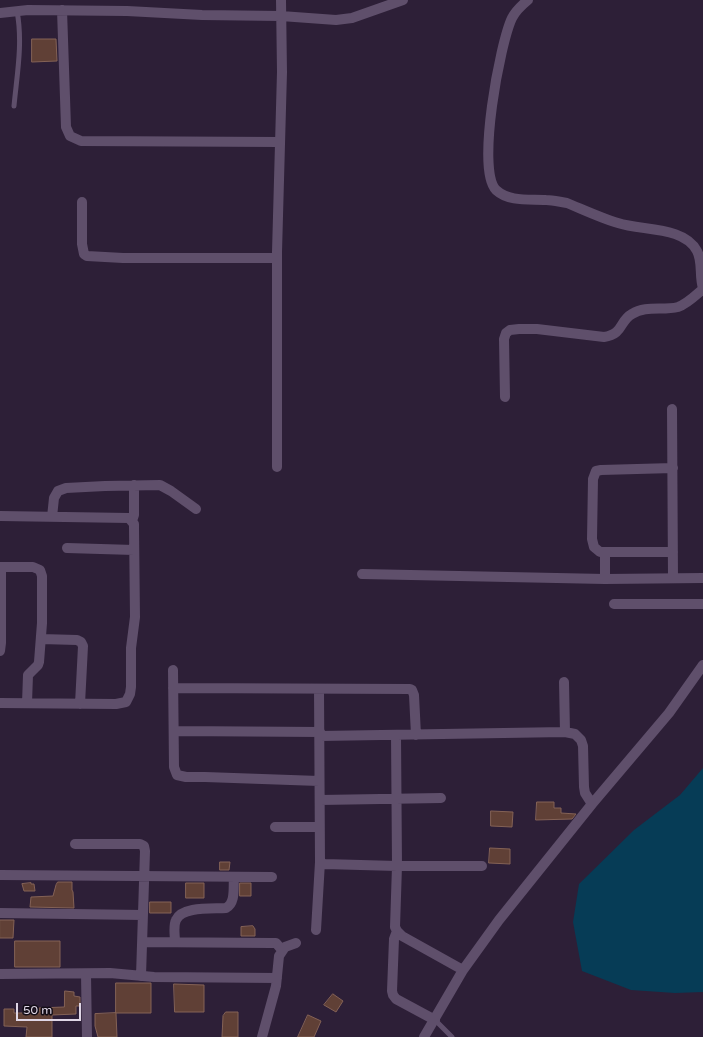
<!DOCTYPE html>
<style>
body{margin:0}
#map{position:relative;width:703px;height:1037px;overflow:hidden;background:#2d1f37;font-family:"Varela Round",sans-serif}
canvas{display:block}
.scale{position:absolute;left:16px;top:1003px;width:65px;height:18px;box-sizing:border-box;border:2px solid #dfd6e6;border-top:0;padding-left:5px;font-size:12px;line-height:14px;white-space:nowrap;color:#dfd6e6;-webkit-text-stroke:3px #120c16;paint-order:stroke}
</style>
<div id="map">
<canvas width="703" height="1037"></canvas>
<div class="scale">50 m</div>
</div>
<script>
const g = document.querySelector('canvas').getContext('2d');
g.lineJoin = 'round';
function paint(path, color) {
  g.fillStyle = color;
  g.fill(path, 'evenodd');
}
function stroke(path, color, width, dash) {
  g.strokeStyle = color;
  g.lineWidth = width;
  g.lineCap = dash ? 'butt' : 'round';
  g.setLineDash(dash || []);
  g.stroke(path);
}
const water = new Path2D(`
 M703,768V992L675,993L631,990L582,971L573,922L579,884L634,830L680,795Z`);
const building = new Path2D(`
 M32,39H56L57,61L32,62Z
 M537,802H554V808H561V813L576,814L572,819L536,820Z
 M491,811L513,812L512,827L491,826Z
 M490,848L510,849V864L489,863Z
 M220,862H230L229,870H220Z
 M58,882H72V890L73,892L74,908L30,907L31,897L53,896L56,885Z
 M31,883V884H34L35,891H24L22,884Z
 M186,883H204V898H186Z
 M240,883H251V896H240Z
 M150,902H171V913H150Z
 M0,920H14L13,938H0Z
 M253,926L255,929V936H241V927Z
 M15,941H60V967H15Z
 M116,983H151V1013H116Z
 M174,984L204,985V1012H175Z
 M65,991L74,992V996L80,997V1006H76V1014L52,1015V1037H26L27,1027L4,1026V1009H14V1013H40L39,1008L64,1007Z
 M333,994L343,1001L336,1012L324,1005Z
 M226,1012H238V1037H222L223,1016Z
 M116,1013L117,1037H98L95,1026V1014Z
 M308,1015L321,1021L314,1037H298Z`);
const service = new Path2D(`
 M14,106C17,74 23,43 17,11
 M435,1020L452,1037`);
const minor = new Path2D(`
 M528,0C522,5 516,10 512,18C500,43 476,170 496,190C509,202 529,199 546,200C553,200 560,202 567,203C584,210 601,218 618,223C642,231 684,226 697,251C703,262 699,276 703,288
 M62,10L66,127L70,136L81,141L279,142
 M0,13L28,10L127,11L202,15L281,16L336,20L352,18L403,0
 M82,202V244L84,254L87,256L123,258H277
 M505,397L504,339L506,333L510,330L519,329H537L604,337C624,334 619,321 632,314C646,305 663,311 678,307C687,304 696,295 703,289
 M672,409L673,578
 M277,467V252L282,72L281,0
 M0,516L129,518L134,524V528L135,617L131,648V687L130,694L126,702L116,704L0,703
 M52,517L54,498L58,491L66,488L105,486L160,485L171,491L196,509
 M132,521L134,515V485
 M67,548L134,550
 M673,552H600L594,547L592,539L593,479L596,471L601,470L673,468
 M0,567H33L40,570L42,576V623L39,662L38,665L28,675L27,703
 M362,574L605,579L703,578
 M605,579V553
 M614,604H703
 M41,639L77,640L81,642L83,646L80,704
 M0,651L1,643V567
 M173,670L174,767L177,775L186,777H205L319,781
 M564,682L565,732
 M173,688L410,689L412,690L414,695L416,735
 M319,689L320,862L324,864L397,866H482
 M174,731L320,732
 M396,735L397,866L395,927L397,931L402,936L463,970
 M320,736L565,732L575,734L581,740L583,746L584,787L585,793L592,804
 M320,800L441,798
 M275,827H319
 M75,844H140L144,846L145,851L141,976
 M0,875L272,877
 M0,913L143,915
 M316,930L320,862
 M397,931L394,939L392,991L393,995L396,999L435,1020
 M143,942L271,943H276L282,950
 M175,942C175,935 173,926 176,920C182,906 213,909 226,908C236,903 233,887 234,877
 M0,974L110,973L154,977L277,978
 M86,974L87,1037
 M262,1037L276,986L279,956L285,947L296,943
 M424,1037L463,970L499,920L592,804L669,713L703,665`);
paint(water, '#063c56');
paint(building, '#604036');
stroke(building, '#846256', 1);
stroke(service, '#5f4f6b', 5);
stroke(minor, '#5f4f6b', 10);
</script>
